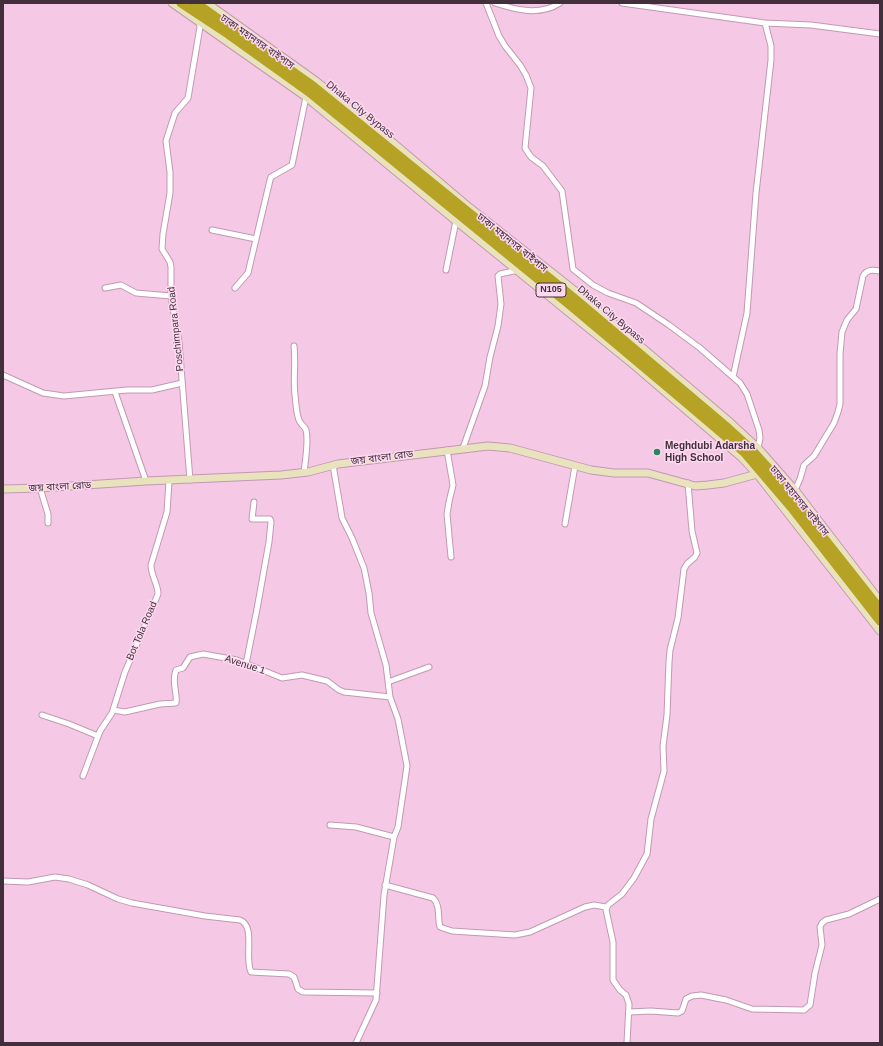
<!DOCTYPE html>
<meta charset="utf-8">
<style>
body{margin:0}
#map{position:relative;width:883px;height:1046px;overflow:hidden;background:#f5c9e5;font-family:Helvetica,sans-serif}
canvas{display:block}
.frame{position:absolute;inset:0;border:4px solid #41303b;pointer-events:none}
</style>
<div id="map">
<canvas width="883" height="1046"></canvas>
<div class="frame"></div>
</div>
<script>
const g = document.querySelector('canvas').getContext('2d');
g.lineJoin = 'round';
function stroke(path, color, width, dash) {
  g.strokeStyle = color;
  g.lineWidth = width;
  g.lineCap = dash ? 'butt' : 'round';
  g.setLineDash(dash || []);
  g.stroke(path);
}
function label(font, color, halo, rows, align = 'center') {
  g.font = font + ' Helvetica,"Noto Sans Bengali",sans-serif';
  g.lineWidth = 3;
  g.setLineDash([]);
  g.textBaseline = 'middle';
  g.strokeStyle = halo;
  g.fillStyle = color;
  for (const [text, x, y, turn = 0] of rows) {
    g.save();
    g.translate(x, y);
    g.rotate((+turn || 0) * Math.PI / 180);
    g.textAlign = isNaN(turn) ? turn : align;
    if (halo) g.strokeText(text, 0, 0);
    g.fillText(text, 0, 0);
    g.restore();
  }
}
const street = new Path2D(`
 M486,3L499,36L505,46L520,65L526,75L531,88L525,148L531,157L543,166L562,191L573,269L593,285L608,293L636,303L669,325L700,348L740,383L747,394L759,430L760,438L758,448
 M495,3C516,10 540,16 560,3
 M622,3L765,23L811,25L880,34
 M212,230L256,239
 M446,270L456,221
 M105,288L121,285L136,293L171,296
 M235,288L248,273L270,180L271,177L292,165L306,97
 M294,346C296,363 293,379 295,395C296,403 296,412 299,420C300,424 304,425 306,430C309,442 305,461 304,473
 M3,375L43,393L64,396L127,390H152L182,383
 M733,377L747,313L756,193L771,60V46L765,23
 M115,392L146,481
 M463,448L485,386L490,357L498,326L501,304L498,276L500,274L518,270
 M447,450L453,485L449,502L447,514L451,557
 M333,465L342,518L352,538L364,568L369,593L371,613L386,665L390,697L398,719L407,766L398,827L394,837L384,895L376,1000L356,1043
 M190,480L179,342L171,296V267L170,262L162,249L163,234L170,193V172L166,141L175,113L188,98L200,27L199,21
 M40,488L48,514V523
 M795,490L800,479L804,465L814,456L834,423L838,412L840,404V354L842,332L847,320L856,309L863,276C867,269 873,270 880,271
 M565,524L575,466
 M246,664L257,609L269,542L271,522L270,519H252L254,502
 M388,682L429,667
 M113,710L125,712L160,704L176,703C178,694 171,683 176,670L183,668L190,657L203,654L237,660L282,678L302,675L327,681L339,690L344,692L390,697
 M42,715L69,724L98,736
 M83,776L100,731L112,713L125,672L158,594C158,584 151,576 151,565L167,512L169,481
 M330,825L356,827L394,837
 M3,881L28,882L55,877L69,879L88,885L118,899L132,903L205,916L240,920C256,926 244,958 251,972L289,974L294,977L298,989L303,992L377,993
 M385,885L433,898C441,906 437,917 440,927L452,931L515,935L530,932L585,907L594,905L606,907
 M629,1012L651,1011L678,1013L682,1011L686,999L692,996L701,995L726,1000L752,1009L804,1010L810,1005L815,973L822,945L820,927L822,923L826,920L849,914L880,899
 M627,1043L629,1004L626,995L620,990L613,980V942L606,910L608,905L622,894L634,878L647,854L651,819L664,771L663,746L667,715L669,662L670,650L678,618L684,569L687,564L695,557L697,553L692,531L688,483`);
const secondary = new Path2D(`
 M172,3L306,97L456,221L635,366L741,457L757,474L880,631
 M207,3L316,81L378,130L464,203L579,294L731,423L758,448L795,490L880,601
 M3,489L40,488L146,481L281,475L308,472L338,464L488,446L510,448L591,470L614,473H648L695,486L708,485L724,483L757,474`);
const highway = new Path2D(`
 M181,3L228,34L309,92L571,306L684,401L744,452L791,507L880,621
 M196,3L313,86L574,298L728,428L750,448L770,470L880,609`);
const markers = [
 [657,452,4,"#2a865c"]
];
const shields = [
 [551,290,30]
];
const shieldNames = [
 ["N105",551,290]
];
const streetNames = [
 ["ঢাকা মহানগর বাইপাস",257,42,35],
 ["Dhaka City Bypass",360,110,39],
 ["ঢাকা মহানগর বাইপাস",512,243,39],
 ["Dhaka City Bypass",611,315,40],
 ["Poschimpara Road",176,329,-96],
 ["জয় বাংলা রোড",382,458,-7],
 ["জয় বাংলা রোড",60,487,-3],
 ["ঢাকা মহানগর বাইপাস",799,501,51],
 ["Bot Tola Road",142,631,-67],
 ["Avenue 1",245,665,18]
];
const poiNames = [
 ["Meghdubi Adarsha",665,446],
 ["High School",665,458]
];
stroke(street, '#c298b3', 7);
stroke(secondary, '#c298b3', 9);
stroke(highway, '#8d7a2c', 11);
stroke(street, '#fff', 5);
stroke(secondary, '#e9e3bd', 7);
stroke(highway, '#b6a224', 9);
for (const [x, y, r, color] of markers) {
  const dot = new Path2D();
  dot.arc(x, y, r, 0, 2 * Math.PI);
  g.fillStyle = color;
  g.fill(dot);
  stroke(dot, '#fdd9f0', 1.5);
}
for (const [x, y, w] of shields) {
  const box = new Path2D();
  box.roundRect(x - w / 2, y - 7, w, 14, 3);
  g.fillStyle = '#fdd9f0';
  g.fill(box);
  stroke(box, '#41303b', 1);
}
label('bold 9px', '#41303b', null, shieldNames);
label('10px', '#41303b', '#fdd9f0', streetNames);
label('bold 10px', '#41303b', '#fdd9f0', poiNames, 'left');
</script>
